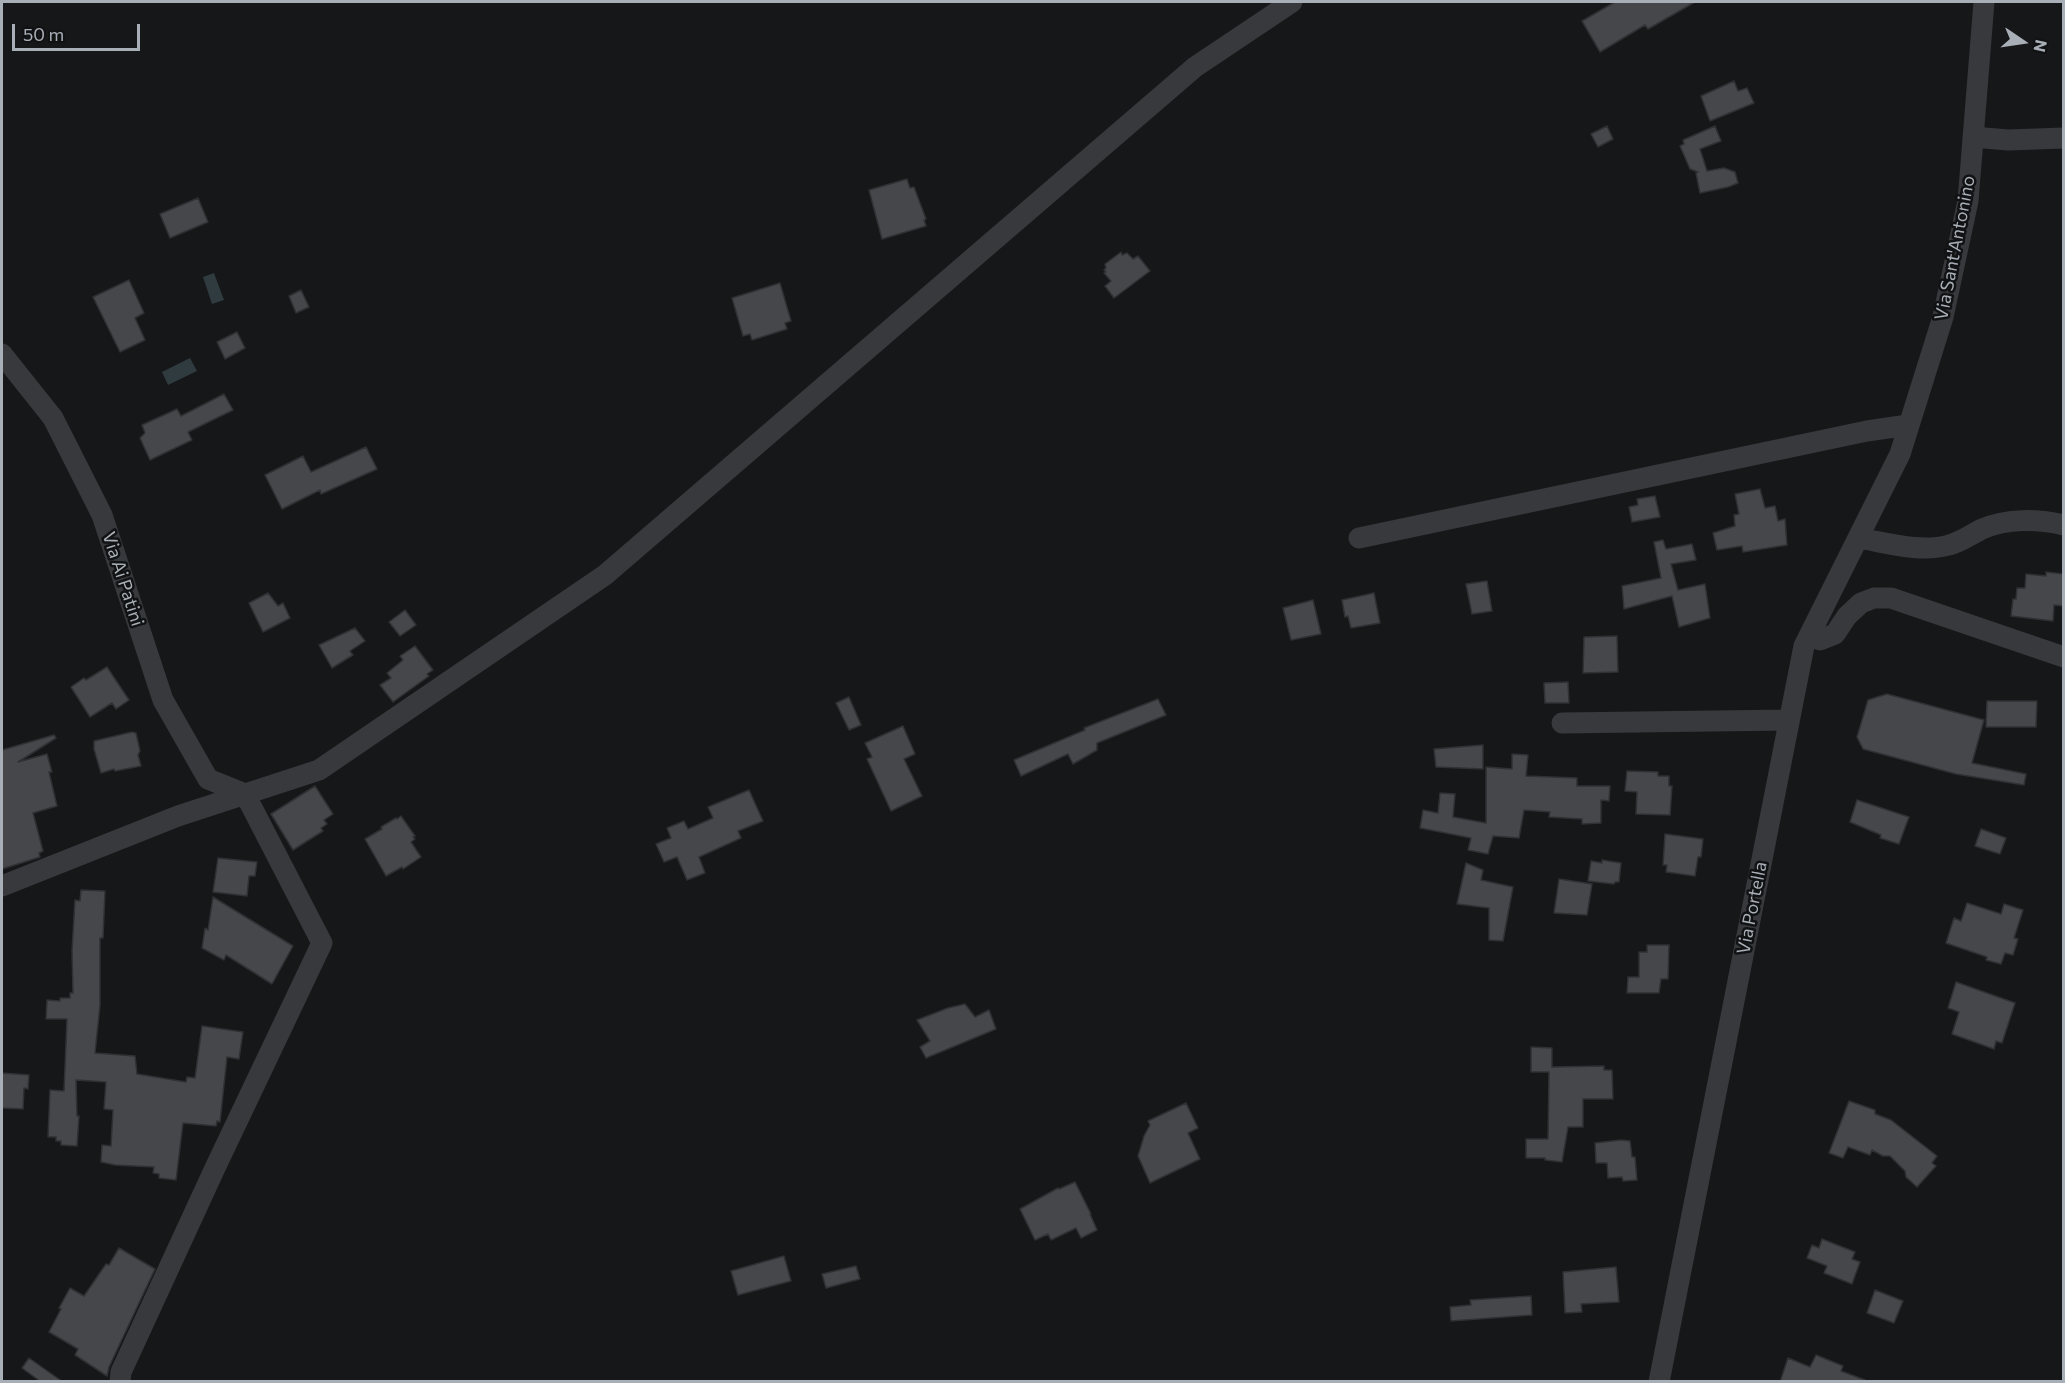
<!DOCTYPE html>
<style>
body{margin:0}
#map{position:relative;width:2065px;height:1383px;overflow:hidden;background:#161718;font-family:Commissioner,sans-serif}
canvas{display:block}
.frame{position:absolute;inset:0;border:3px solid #a9afb7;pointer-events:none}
.north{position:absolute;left:1993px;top:12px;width:60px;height:60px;-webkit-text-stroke:4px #111213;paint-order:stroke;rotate:103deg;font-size:16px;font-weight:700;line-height:24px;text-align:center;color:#a9afb7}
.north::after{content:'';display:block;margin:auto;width:21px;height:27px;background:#a9afb7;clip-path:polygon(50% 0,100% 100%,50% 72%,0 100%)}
.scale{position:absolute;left:12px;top:24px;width:128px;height:27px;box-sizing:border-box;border:3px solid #a9afb7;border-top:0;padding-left:8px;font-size:18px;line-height:21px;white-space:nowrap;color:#a9afb7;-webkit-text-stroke:4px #111213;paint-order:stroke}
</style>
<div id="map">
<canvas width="2065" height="1383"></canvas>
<div class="frame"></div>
<div class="north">N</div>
<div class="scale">50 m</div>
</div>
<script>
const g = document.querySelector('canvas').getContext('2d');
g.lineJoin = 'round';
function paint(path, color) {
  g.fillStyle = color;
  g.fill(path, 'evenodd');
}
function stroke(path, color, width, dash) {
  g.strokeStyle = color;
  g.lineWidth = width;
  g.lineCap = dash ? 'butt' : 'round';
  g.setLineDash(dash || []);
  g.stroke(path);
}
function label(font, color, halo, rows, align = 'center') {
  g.font = font + ' Commissioner,sans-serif';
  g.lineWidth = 5;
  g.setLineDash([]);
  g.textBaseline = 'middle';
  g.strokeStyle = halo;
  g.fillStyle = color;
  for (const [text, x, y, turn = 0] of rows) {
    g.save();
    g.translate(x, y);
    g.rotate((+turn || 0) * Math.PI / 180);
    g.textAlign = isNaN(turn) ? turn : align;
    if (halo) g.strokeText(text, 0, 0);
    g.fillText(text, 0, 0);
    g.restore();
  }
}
const water = new Path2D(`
 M214,273L224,300L212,304L203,277Z
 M190,358L197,371L168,385L162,372Z`);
const building = new Path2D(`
 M1615,2H1695L1648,29L1645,25L1600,52L1582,21Z
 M1734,81L1738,91L1747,88L1754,103L1710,121L1701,96Z
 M1607,126L1613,139L1598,147L1591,134Z
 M1715,126L1721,141L1700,149L1707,171L1724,168L1735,172L1738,183L1728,187L1700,193L1696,173L1698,172L1690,169L1680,146L1684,144L1683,140Z
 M907,179L910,188L914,187L926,219L924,220L926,226L882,239L869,190Z
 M198,198L208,222L170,238L160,214Z
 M1121,252L1122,255L1127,253L1133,259L1138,256L1150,271L1114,298L1105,286L1111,281L1104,273L1106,272L1104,270L1106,268L1105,264Z
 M129,280L144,313L135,318L145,340L120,352L93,297Z
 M780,283L791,321L785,323L787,329L752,340L750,334L743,336L732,298Z
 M301,290L309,307L296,313L289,296Z
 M237,332L245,348L225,359L217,342Z
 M224,394L233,410L188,432L192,440L150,460L140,438L145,433L142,425L177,409L181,416Z
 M366,447L377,469L321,494L320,490L282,509L265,475L303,456L311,472Z
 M1760,489L1765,508L1775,506L1778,521L1785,519L1787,545L1743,552L1742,546L1717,550L1713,533L1735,526L1734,515L1739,514L1735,494Z
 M1655,496L1660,517L1632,522L1629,507L1638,505L1637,499Z
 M1663,540L1666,549L1692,544L1696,560L1671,564L1678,590L1705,584L1710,618L1679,627L1672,596L1624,609L1622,586L1661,578L1654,542Z
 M2046,572L2064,574V606L2054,605L2053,621L2011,616L2013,599H2016L2017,588H2025L2026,574L2046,576Z
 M1487,581L1492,611L1472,614L1466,584Z
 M268,593L278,606L283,603L290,618L263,632L249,603Z
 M1374,593L1380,623L1351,628L1348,616L1345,617L1342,600Z
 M1313,600L1321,634L1291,640L1283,608Z
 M405,610L416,625L400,636L389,622Z
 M355,628L365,641L350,651L353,655L332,668L319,645Z
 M1617,636L1618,672L1583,673L1584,637Z
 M415,646L433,670L427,674L429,676L393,702L380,685L391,678L387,673L403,660L400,656Z
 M107,667L129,700L116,709L112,703L90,717L71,687L84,678L86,680Z
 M1568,682L1569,703H1545L1544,683Z
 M1887,694L1984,720L1972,763L2026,774L2024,785L1956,774L1863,749L1857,737L1868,700Z
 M849,697L861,725L849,730L836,703Z
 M1158,699L1166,715L1097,743V750L1073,764L1068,754L1021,776L1014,760L1085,730L1084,728Z
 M1987,701H2037L2036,727H1986Z
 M903,726L915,754L904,759L922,796L891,811L867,759L872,757L865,743Z
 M132,732L136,733L140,751L138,755L141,766L115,771L114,769L101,773L94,749V741Z
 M54,735L56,738L18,762L47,754L52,772H49L57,806L33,813L43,851L39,853L40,857L2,869V750Z
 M1483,745V769L1436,767L1434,749Z
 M1512,754L1528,755L1526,776L1577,778V786H1610L1609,801L1601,800V823L1582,824V819L1549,817L1550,812L1524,810L1519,838L1493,836L1488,854L1468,850L1471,838L1420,828L1423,810L1438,813L1440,793L1455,794L1453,817L1486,823V767L1512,769Z
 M1627,771L1658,772V776H1669V786H1672L1670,815L1636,814L1637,792L1625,791Z
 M315,786L333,814L324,820L327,824L321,828L323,831L293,850L271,814Z
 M749,790L763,821L738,831L741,838L699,857L705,873L687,880L677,857L664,862L656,844L671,838L667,828L684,821L688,829L713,818L708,807Z
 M1857,800L1909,817L1899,844L1880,838L1881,835L1850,822Z
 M401,816L415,836L413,837L415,839L411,842L421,857L403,869L402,867L386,876L365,839L382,829L381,827L396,818L397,819Z
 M1981,829L2006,838L2000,854L1975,846Z
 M1665,834L1703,839L1701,857H1698L1695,876L1666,872L1667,865H1663Z
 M218,858L257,862L255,876H249L247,896L213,892Z
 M1602,860L1621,863L1619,882H1615L1614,884L1588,881L1591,861L1602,863Z
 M1466,863L1483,870L1481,880L1513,887L1503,941L1489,940V908L1457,904Z
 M1559,879L1592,884L1587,915L1554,913Z
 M81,890L105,891L103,938H100V1005L95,1053L135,1056L137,1074L186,1082L187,1077L195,1078L202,1026L243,1032L239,1059L227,1057L220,1122L217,1121L216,1126L183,1123L176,1180L159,1178V1174L153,1173L154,1167L115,1165L101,1162L102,1145L111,1146L113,1110L104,1109L106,1082L76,1080L77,1116H79L77,1146L61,1145V1141H56V1137H48L50,1090L64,1091L67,1019H46L47,1000L60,1001V998H70V993H73L72,951L75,900L80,901Z
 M213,897L293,946L272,984L226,955L224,960L202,948L205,928L208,930Z
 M1967,903L2001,914L2004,904L2023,910L2014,938L2018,939L2013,955L2005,953L2001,964L1986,960L1987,957L1946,943L1954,918L1961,921Z
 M1647,945H1669L1668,979H1661L1659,993H1627L1628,977H1639V952H1647Z
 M1956,982L2015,1003L2002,1043L1996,1041L1994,1049L1952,1034L1959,1012L1948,1008Z
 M965,1004L975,1017L989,1010L996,1029L926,1058L920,1047L930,1041L917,1020L948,1008Z
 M1531,1047L1552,1048V1067L1604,1066V1070H1612L1613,1099H1583V1127H1568L1562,1162L1545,1160V1158H1526V1139H1548L1549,1072H1531Z
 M2,1073L29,1075L28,1089L24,1088L23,1109L2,1108Z
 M1849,1101L1875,1110V1114L1891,1120L1937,1156L1932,1163L1936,1166L1917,1187L1906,1177L1905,1171L1890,1156H1883L1872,1150L1870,1155L1848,1147L1843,1158L1829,1153Z
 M1186,1103L1198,1128L1188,1133L1200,1159L1150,1183L1138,1156L1144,1136L1150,1125L1148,1121Z
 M1621,1140L1630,1141L1632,1157H1635L1637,1180L1623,1181L1622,1177L1608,1178L1607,1163H1596L1595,1143Z
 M1075,1182L1091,1214H1090L1097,1230L1081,1238L1076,1228L1051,1240L1048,1234L1035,1240L1020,1209L1058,1188L1059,1189Z
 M1822,1239L1855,1252L1852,1259L1860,1262L1852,1284L1824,1273L1827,1266L1807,1258L1812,1245L1819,1248Z
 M119,1248L155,1269L109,1367L107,1376L75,1355L78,1349L49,1332L61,1309L59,1308L70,1288L84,1296L106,1264L109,1265Z
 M784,1256L791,1281L738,1295L731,1271Z
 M856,1266L860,1279L826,1288L822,1274Z
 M1616,1267L1619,1302L1581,1304L1582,1312L1565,1313L1563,1272Z
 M1875,1290L1903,1301L1894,1323L1867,1313Z
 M1531,1296L1532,1315L1451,1321L1450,1307L1471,1305L1470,1300Z
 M1816,1355L1843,1366L1841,1371L1865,1380V1382H1780L1788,1358L1810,1367Z
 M29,1358L36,1363L63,1382H41L22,1368Z`);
const minor = new Path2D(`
 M1973,137L2008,140L2064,138
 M2,354L53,418L102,515L163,700L208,779L245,794L322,943L215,1168L121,1372L120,1382
 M1359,538L1867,431L1908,425
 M1858,538C1888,543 1920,553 1949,545C1961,542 1972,534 1982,529C2007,518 2038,519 2064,525
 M1809,636L1820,640L1835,634L1847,616L1861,603L1874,598H1891L2064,657
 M1562,723L1789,720
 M2,886L178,816L319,770L605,575L1195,67L1292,2
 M1659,1382L1804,646L1900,454L1943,317L1968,201L1984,2`);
const streetNames = [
 ["Via Sant'Antonino",1955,248,-79],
 ["Via Ai Patini",123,579,72],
 ["Via Portella",1752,908,-79]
];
paint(water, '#303b40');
paint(building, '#45474b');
stroke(building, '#303134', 1.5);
stroke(minor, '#38393d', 21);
label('18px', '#a9afb7', '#111213', streetNames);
</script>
